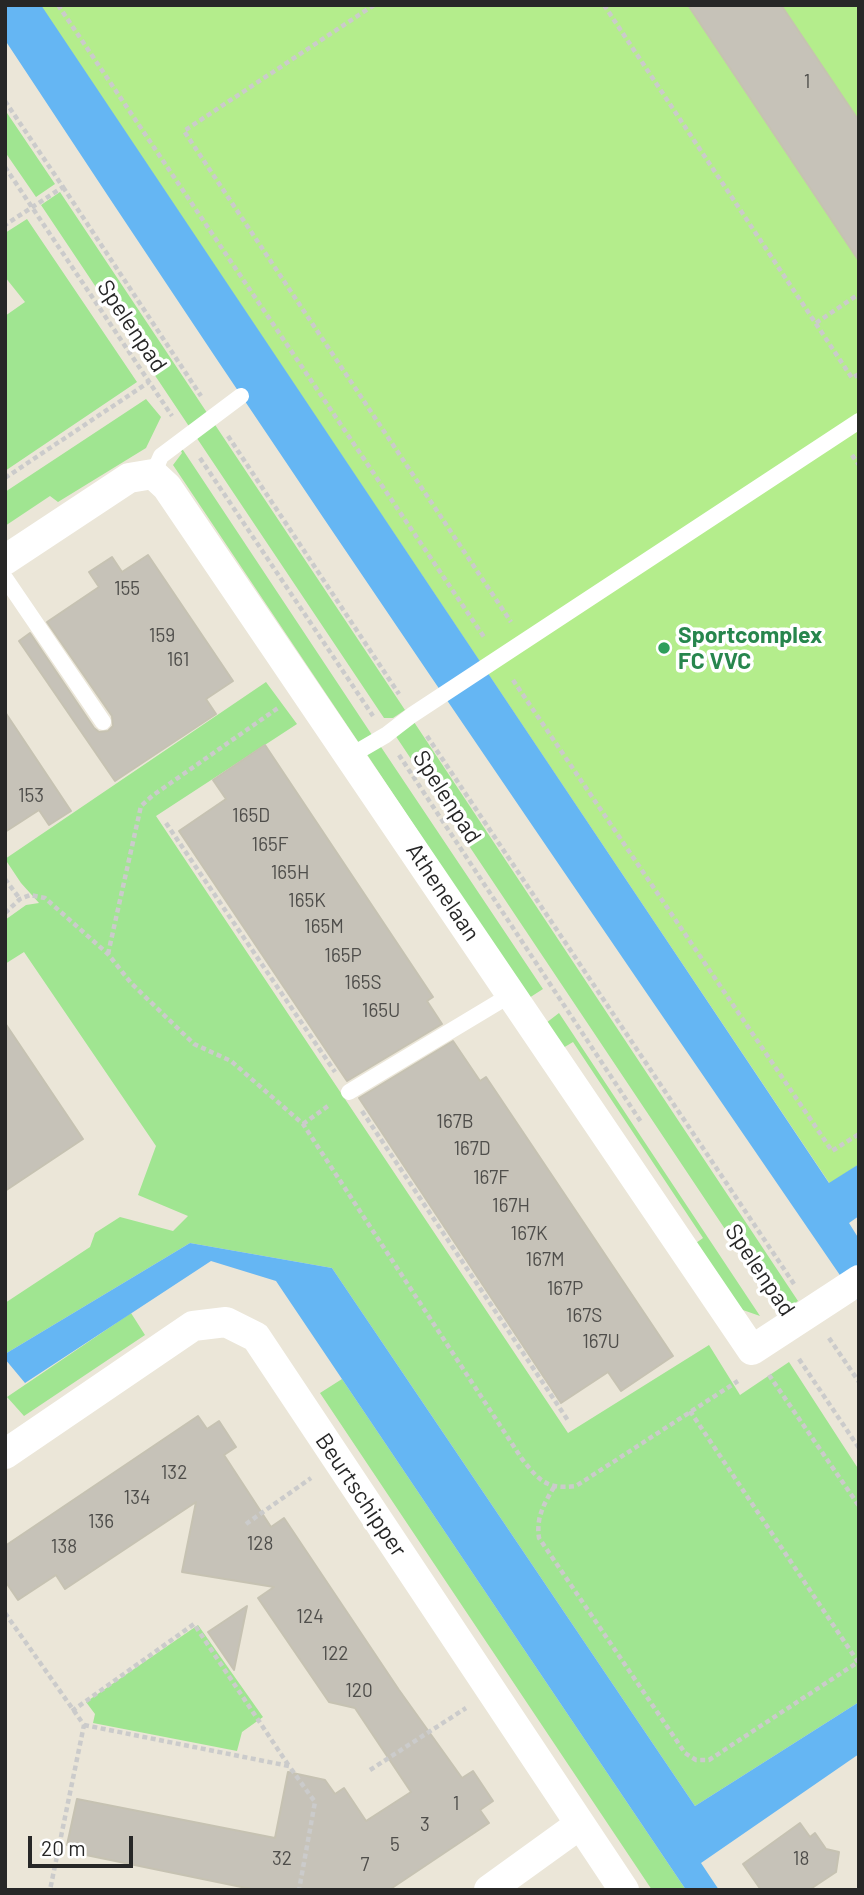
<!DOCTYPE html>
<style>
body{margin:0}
#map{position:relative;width:864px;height:1895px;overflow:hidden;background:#ebe6d8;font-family:Barlow,sans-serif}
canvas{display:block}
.frame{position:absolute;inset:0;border:7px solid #272727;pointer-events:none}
.scale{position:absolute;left:28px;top:1836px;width:105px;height:32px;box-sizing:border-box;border:4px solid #272727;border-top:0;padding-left:9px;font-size:21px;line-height:24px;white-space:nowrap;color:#272727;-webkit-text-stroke:5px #fff;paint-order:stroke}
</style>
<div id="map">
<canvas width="864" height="1895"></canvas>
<div class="frame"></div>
<div class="scale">20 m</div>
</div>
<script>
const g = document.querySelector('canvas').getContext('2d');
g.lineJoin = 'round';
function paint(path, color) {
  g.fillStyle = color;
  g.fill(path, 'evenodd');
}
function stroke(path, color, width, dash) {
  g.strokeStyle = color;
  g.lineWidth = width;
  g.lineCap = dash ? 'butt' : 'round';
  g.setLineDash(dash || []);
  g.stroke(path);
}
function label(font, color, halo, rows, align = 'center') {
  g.font = font + ' Barlow,sans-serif';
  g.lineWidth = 7;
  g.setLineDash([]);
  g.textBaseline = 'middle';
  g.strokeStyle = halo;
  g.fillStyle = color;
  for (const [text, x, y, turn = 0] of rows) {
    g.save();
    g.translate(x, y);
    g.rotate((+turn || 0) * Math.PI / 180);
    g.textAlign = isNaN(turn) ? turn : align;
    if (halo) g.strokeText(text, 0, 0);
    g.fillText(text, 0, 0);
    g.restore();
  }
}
const green = new Path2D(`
 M5,110L55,184L36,197L5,152Z
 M60,192L405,710L393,718H384L41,205Z
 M27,219L137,382L5,471V316L25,302L5,277V233Z
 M146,399L161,417L146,448L58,502L50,496L5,526V492Z
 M181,447L372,735L359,743L173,465L182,453L180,449Z
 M266,682L297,724L156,816L568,1433L709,1345L740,1395L789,1362L859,1470V1702L695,1806L332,1268L190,1243L5,1354V1303L90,1247L95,1233L120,1217L173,1231L188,1216L138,1195L156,1146L24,952L5,964V920L26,905L39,903L21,883L5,859Z
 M414,722L798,1301C789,1307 782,1308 773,1301L395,735Z
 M379,744L543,989L529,998L366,753Z
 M559,1013L760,1316L740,1309L693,1245L703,1238L573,1042L563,1048L546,1023Z
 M131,1313L145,1335L24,1416L7,1397Z
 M342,1379L686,1890H652L320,1393Z
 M198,1625L263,1717L242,1732L237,1751L93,1723L95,1714L86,1702Z`);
const pitch = new Path2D(`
 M40,5H859V1164L830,1184Z`);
const water = new Path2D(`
 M5,5H41L829,1183L859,1164V1216L849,1223L859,1239V1303C572,884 284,465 5,40Z
 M190,1243L332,1268L695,1806L859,1702V1754L701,1863L719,1890H686L276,1281L211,1261L25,1383L5,1359V1354Z`);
const building = new Path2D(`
 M688,5H781L859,121V261Z
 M148,555L233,681L206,699L216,714L115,781L19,641L30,633L94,728L99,732L108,731L113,726L112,716L47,622L99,587L89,572L112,557L122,572Z
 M5,712L71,811L49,825L39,810L5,832Z
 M265,745L433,997L427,1001L442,1024L347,1081L179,831L226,799L213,780Z
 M5,1023L83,1139L5,1191Z
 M453,1041L480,1081L486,1077L673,1356L621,1391L608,1372L561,1403L359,1098Z
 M198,1416L207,1429L219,1421L236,1447L224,1455L271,1527L284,1518L399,1690L462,1778L473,1771L493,1801L480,1810L489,1823L389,1890H256L86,1855L87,1849L67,1845L77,1799L275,1838L288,1772L325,1780L335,1794L344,1788L366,1821L411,1792L355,1708L329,1702L258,1598L274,1587L182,1572L196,1502L65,1589L56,1575L18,1600L5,1581V1546Z
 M247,1606L234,1670L208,1632Z
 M800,1823L810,1837L815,1833L826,1849L839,1852L836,1872L809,1890H761L743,1864Z`);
const path = new Path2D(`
 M58,5L484,637
 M374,5L184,131L511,622
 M604,5L852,378L859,374
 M5,101L63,187L5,225
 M5,167L172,416
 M63,187L201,396
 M816,323L859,294
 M228,436L399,694
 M852,455L859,465
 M200,458L373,716
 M5,478L149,382
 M513,680L832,1151L859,1134
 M427,736L794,1284
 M399,755L641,1122
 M166,823L335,1072
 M5,879L20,899
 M5,913L20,899L30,895L45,898L108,954L131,983L194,1044L231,1061L303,1124L522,1459C539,1480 546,1490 576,1486L738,1381
 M108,954L141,806L152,796L278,708
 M362,1111L569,1422
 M303,1124L328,1106
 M829,1338L859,1382
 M799,1359L859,1448
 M769,1375L859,1506
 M690,1411L858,1662
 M554,1487C544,1504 536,1517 539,1538L685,1753L696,1760H709L858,1662
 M246,1524L311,1478
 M5,1613L84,1725L50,1890
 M72,1711L194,1624L289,1766
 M84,1725L289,1766L315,1802L299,1890
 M370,1770L466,1708`);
const lane = new Path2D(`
 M153,474L161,456L241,396
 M5,578L103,722
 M350,756L386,735L412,715L859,421
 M349,1092L512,994`);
const street = new Path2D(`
 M5,560L129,478L153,474L167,487L752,1350L859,1280
 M5,1454L193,1326L226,1322L256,1337L624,1890
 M489,1890L579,1825`);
const markers = [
 [664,648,7,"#2e9e5b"]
];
const numberNames = [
 ["1",807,82],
 ["155",127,589],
 ["159",162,636],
 ["161",178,660],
 ["153",31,796],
 ["165D",251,816],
 ["165F",270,845],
 ["165H",290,873],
 ["165K",307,901],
 ["165M",324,927],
 ["165P",343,956],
 ["165S",363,983],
 ["165U",381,1011],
 ["167B",455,1122],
 ["167D",472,1149],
 ["167F",491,1178],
 ["167H",511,1206],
 ["167K",529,1234],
 ["167M",545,1260],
 ["167P",565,1289],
 ["167S",584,1316],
 ["167U",601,1342],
 ["132",174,1473],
 ["134",137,1498],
 ["136",101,1522],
 ["128",260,1544],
 ["138",64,1547],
 ["124",310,1617],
 ["122",335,1654],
 ["120",359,1691],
 ["1",456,1804],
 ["3",425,1825],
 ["5",395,1845],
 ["32",282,1859],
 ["18",801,1859],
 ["7",365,1865]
];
const streetNames = [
 ["Spelenpad",132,326,56],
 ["Spelenpad",447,797,57],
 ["Athenelaan",443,892,56],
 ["Spelenpad",760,1270,56],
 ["Beurtschipper",361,1495,56]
];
const leisureNames = [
 ["Sportcomplex",678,635],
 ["FC VVC",678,661]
];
paint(green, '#a0e591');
paint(pitch, '#b4ed8c');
paint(water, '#65b6f3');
paint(building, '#c6c2b8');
stroke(building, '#c6c2b2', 2);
stroke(path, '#cbcbcb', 4.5, [5, 3.5]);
stroke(lane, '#fff', 16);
stroke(street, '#fff', 30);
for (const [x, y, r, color] of markers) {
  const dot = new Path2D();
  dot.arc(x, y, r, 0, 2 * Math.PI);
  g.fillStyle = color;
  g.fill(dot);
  stroke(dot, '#fff', 2.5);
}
label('19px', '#4f4e4b', null, numberNames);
label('23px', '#272727', '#fff', streetNames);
label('bold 23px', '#27864d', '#fff', leisureNames, 'left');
</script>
